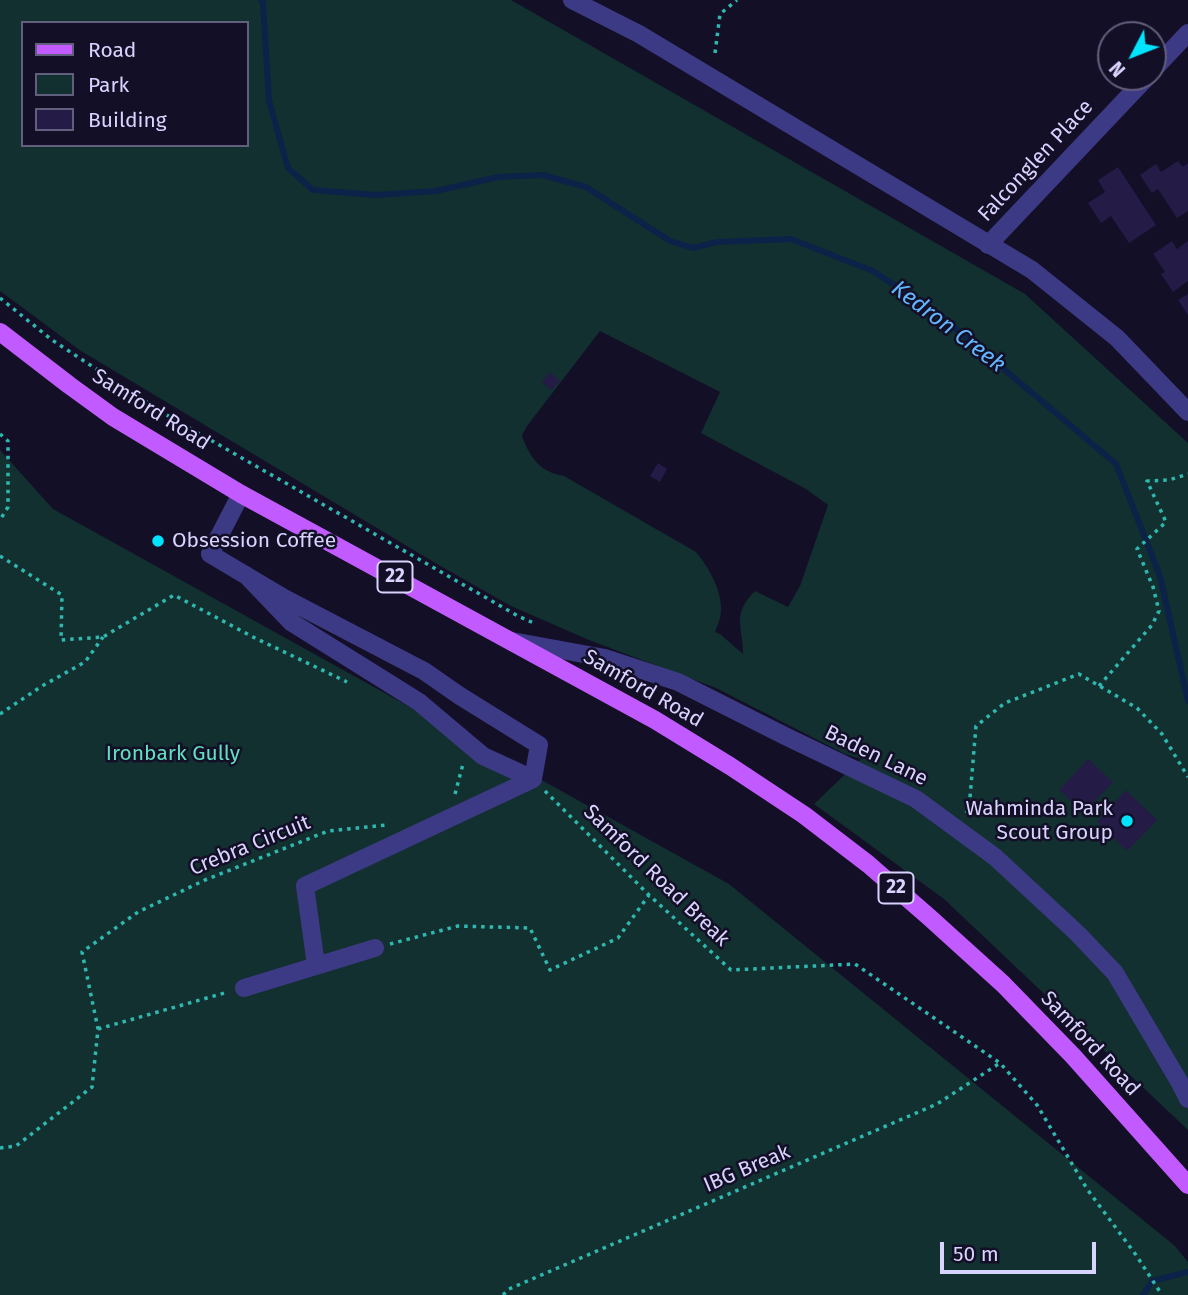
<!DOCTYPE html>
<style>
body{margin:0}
#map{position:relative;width:1188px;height:1295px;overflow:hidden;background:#130f26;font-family:"Fira Sans",sans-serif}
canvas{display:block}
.legend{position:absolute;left:21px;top:21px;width:228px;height:126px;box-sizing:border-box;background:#130f26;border:2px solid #625e7d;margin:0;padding:9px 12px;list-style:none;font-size:21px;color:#d9d4ff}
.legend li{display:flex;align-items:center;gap:14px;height:35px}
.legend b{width:35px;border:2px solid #625e7d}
.north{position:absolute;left:1097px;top:21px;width:70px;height:70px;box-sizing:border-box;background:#130f26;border:2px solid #625e7d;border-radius:50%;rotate:228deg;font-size:19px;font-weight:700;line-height:28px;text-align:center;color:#d9d4ff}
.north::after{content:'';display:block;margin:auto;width:24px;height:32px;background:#00e5ff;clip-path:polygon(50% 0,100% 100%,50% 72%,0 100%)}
.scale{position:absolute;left:940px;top:1242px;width:156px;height:32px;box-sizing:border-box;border:4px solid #d9d4ff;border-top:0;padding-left:9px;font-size:21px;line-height:24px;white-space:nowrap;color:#d9d4ff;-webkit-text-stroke:5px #130f26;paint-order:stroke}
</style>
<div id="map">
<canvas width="1188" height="1295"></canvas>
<ul class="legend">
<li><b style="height:9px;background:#c25bff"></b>Road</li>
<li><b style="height:19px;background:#12302f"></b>Park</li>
<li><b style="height:19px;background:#241b47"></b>Building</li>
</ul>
<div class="north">N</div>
<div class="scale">50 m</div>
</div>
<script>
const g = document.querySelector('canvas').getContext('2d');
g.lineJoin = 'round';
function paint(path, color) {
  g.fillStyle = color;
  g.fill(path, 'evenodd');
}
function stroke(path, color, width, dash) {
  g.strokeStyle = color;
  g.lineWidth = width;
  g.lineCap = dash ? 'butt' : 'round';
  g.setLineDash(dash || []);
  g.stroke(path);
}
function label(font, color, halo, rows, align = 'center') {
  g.font = font + ' "Fira Sans",sans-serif';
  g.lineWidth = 5;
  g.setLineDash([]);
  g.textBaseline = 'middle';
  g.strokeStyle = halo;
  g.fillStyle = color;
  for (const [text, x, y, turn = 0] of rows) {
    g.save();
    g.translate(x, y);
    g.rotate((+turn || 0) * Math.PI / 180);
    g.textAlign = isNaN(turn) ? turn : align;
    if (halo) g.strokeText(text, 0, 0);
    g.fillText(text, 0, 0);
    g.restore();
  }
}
const green = new Path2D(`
 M0,0H511L1025,294L1188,443V1130L944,899L814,804L861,759L845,754L716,688L589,640L511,606L437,564L81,351L0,291ZM23,23H247V145H23ZM600,331L720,392L701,433L806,489L828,505L800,586L788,607L755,591C731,615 743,626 743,654L720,634L715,632C718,624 721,618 721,610C722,590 708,566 696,552L564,476C558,475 551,473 546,470C535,464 525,447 522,435L527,426Z
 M0,450L53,509L729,884L1175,1246L1188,1262V1295H0Z`);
const stream = new Path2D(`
 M261,0L263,3L269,101L288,168L313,190L376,195L436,191L498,177L543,175L586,187L670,241L693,248L717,242L791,239L873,271L940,315L1116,464L1160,576L1188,701
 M1143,1295L1152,1281L1188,1272`);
const building = new Path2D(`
 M1178,161L1183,167L1188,163V211L1177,218L1158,189L1152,193L1140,175L1156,164L1161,172Z
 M1118,167L1156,225L1129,243L1111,216L1101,223L1088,203L1105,192L1098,180Z
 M1172,241L1177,249L1188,241V281L1173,292L1161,274L1165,272L1153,254Z
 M1188,294V315L1178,300Z
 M550,372L560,381L551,390L542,382Z
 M658,463L667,469L660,482L650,476Z
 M1088,759L1113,782L1084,813L1059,790Z
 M1126,790L1157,820L1127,851L1097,822Z`);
const path = new Path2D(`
 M715,53L720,14L737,0
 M0,298L52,340L165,414L518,616L536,624
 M0,434L8,441V507L0,520
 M0,556L62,595L61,640L103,637L174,595L253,637L347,682
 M1099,686L1152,625L1159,611L1153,587L1137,549L1166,522L1147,481L1169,480L1188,474
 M0,714L42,686L85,662L103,637
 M545,791L649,895L731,970L855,964L1000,1063L1037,1105L1087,1189L1136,1255L1162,1295
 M455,794L463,764
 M966,813L969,809L976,726L1005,703L1079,674L1137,708L1162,734L1188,777
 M390,944L458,926L530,928L550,970L618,938L649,895
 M98,1029L228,992
 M0,1148L16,1146L92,1087L98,1029L82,952L138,912L205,880L328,831L386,825
 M503,1295L509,1289L937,1104L1000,1063`);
const minor = new Path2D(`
 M572,0L639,34L1032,270L1117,338L1188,412
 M1153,70L1188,33
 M988,245L1147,77
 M241,494L210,554L284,598L424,671L460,696L539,745L533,779L483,756L419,702L291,622L246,575
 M512,641L605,658L678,682L785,736L916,799L995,857L1078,934L1115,973L1180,1083L1188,1099
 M316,965L305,886L533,779
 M244,988L375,948`);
const major = new Path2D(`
 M0,332L69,385L113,417L241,494L655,720L730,766L804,815L868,864L929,917L1003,984L1073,1056L1188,1185`);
const markers = [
 [158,541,7,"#00e5ff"],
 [1127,821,7,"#00e5ff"]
];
const shields = [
 [395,577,35],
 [896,888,35]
];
const shieldNames = [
 ["22",395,577],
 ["22",896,888]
];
const streetNames = [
 ["Falconglen Place",1036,161,-47],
 ["Samford Road",151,410,32],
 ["Samford Road",643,689,30],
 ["Baden Lane",876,756,26],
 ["Crebra Circuit",250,846,-22],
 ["Samford Road Break",656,876,44],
 ["Samford Road",1090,1044,47],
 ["IBG Break",747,1169,-23]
];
const poiNames = [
 ["Obsession Coffee",172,541],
 ["Wahminda Park",1113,809,"right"],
 ["Scout Group",1113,833,"right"]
];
const parkNames = [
 ["Ironbark Gully",173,754]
];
const waterNames = [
 ["Kedron Creek",948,327,37]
];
paint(green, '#12302f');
stroke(stream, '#0c2248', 6);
paint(building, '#241b47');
stroke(path, '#2fb8b0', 3.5, [3.5, 5]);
stroke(minor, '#3d3a85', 18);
stroke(major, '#c25bff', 18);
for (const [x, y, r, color] of markers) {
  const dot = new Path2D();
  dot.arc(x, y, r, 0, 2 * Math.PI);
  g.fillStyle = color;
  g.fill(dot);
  stroke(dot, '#130f26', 2.5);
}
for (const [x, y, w] of shields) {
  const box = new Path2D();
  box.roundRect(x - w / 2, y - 15.5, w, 31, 5);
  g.fillStyle = '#130f26';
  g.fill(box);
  stroke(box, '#d9d4ff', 2);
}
label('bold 19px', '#d9d4ff', null, shieldNames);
label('21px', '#d9d4ff', '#130f26', streetNames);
label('21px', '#d9d4ff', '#130f26', poiNames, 'left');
label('21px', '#5fe0c0', '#130f26', parkNames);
label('italic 23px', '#62b6ff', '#130f26', waterNames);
</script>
